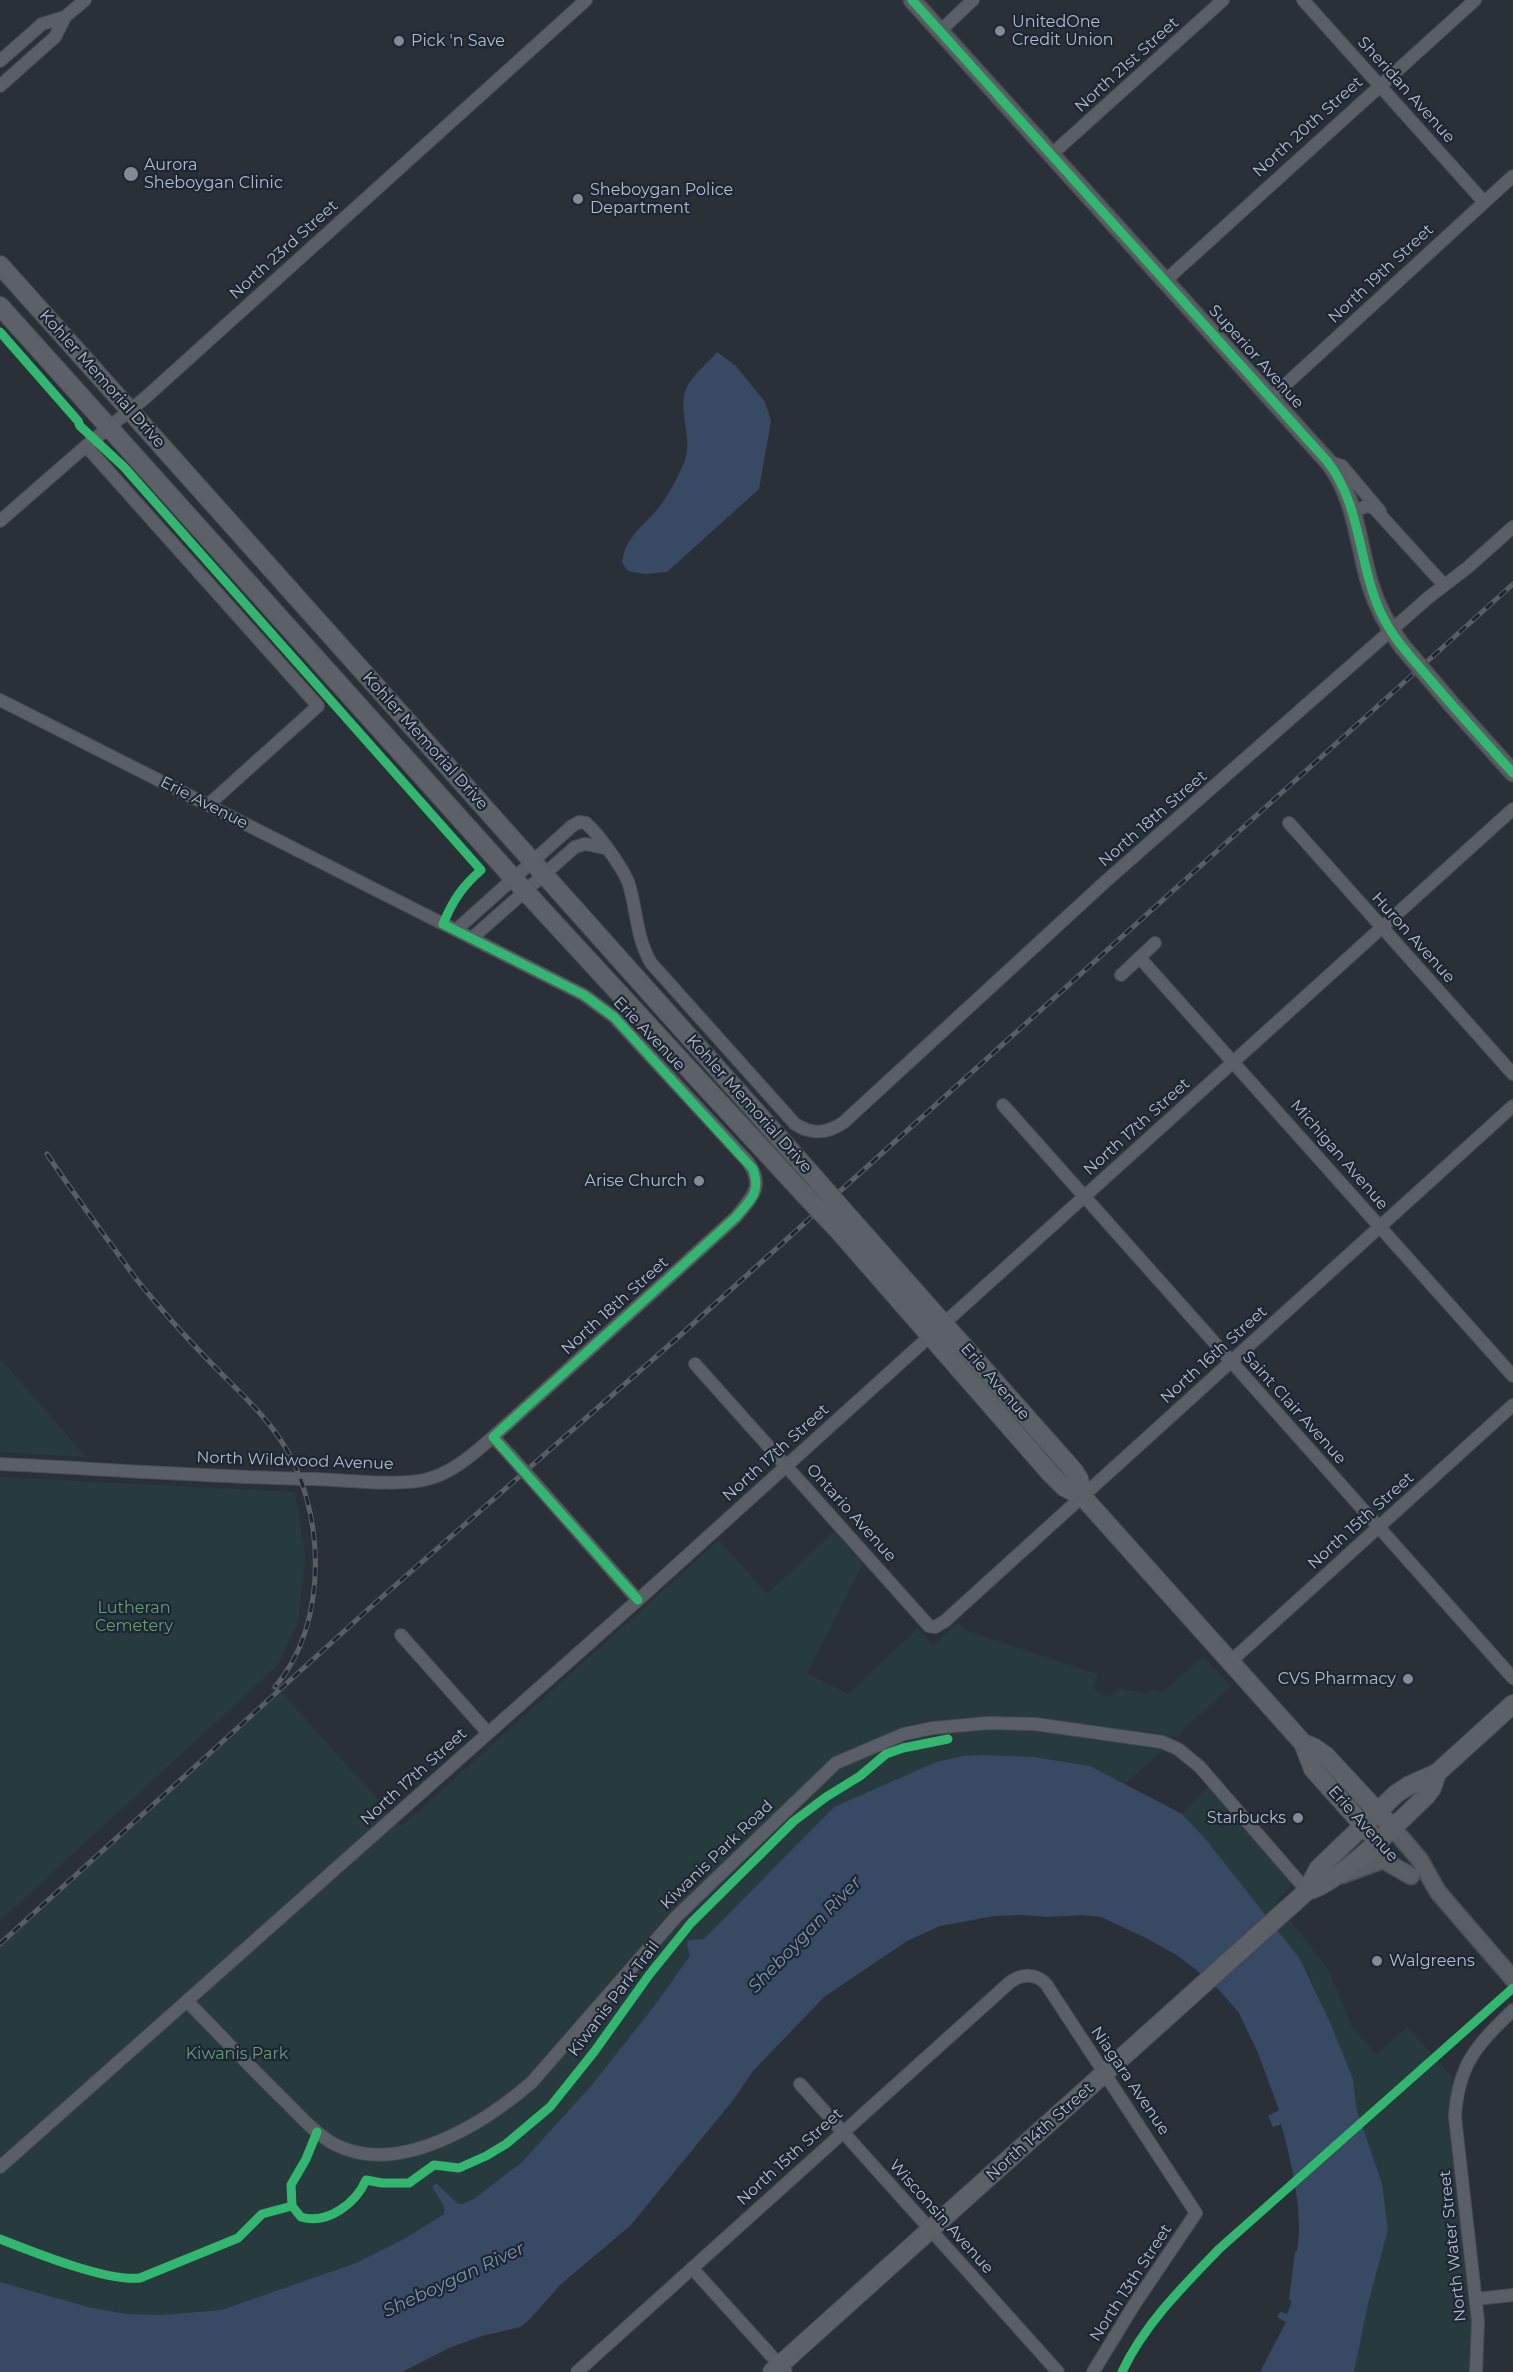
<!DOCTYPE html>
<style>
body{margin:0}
canvas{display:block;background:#2a3038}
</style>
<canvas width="1513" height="2372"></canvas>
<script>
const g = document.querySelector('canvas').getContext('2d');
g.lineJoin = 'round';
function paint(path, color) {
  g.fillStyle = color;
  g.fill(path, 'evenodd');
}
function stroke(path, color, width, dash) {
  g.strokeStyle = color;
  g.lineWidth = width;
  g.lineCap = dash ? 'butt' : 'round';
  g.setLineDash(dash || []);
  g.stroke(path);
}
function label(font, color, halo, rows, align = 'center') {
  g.font = font + ' Montserrat,sans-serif';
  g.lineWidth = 4.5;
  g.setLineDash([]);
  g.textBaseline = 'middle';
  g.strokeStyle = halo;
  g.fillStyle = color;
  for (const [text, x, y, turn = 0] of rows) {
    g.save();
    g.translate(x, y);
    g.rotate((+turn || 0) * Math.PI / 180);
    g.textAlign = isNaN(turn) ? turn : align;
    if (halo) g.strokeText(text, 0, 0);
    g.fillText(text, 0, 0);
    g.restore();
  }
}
const green = new Path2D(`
 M0,1358L86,1457L0,1452Z
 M0,1477L295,1492L305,1557L298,1622L277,1666L0,1921Z
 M835,1531L863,1564L807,1673L848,1694L918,1628L933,1645L958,1623L965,1630L1097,1674L1094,1687C1101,1697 1111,1700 1118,1688L1146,1694L1152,1689L1163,1692L1203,1656L1231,1686L1184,1729L1178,1738L1171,1736L1163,1750L1125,1784L1090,1766L1034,1757L963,1756L936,1762L834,1807L704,1939L689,1940C690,1945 691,1953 689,1958C669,1997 499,2208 460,2204C452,2203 442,2189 437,2183C439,2193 444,2203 444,2214L404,2239L356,2263L221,2310L161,2315L127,2314L92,2308L0,2282V1947L281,1692L402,1826L719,1540L767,1594Z
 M1209,1786L1290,1879V1886L1276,1902L1328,1969L1352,2027L1376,2055L1407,2027L1452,2077L1477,2316L1475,2372H1354L1368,2304L1388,2230L1382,2183L1357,2111L1355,2088L1311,1979L1300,1959L1208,1842L1182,1814Z`);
const water = new Path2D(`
 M717,352L736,366L765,402L771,421L759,489L667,572L644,574L628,571L622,563C625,538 641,528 656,511C668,497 676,480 684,463C695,437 674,407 689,383C696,372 709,362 717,352Z
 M984,1755L1034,1757L1090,1766L1182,1814L1208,1842L1300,1959L1332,2027L1353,2079L1357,2111L1382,2183L1388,2230L1368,2304L1354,2372H1260L1286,2322L1277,2317L1280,2312L1287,2314L1292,2301L1289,2300L1295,2251H1297C1304,2216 1291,2159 1281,2124L1273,2127L1268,2116L1279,2110L1258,2053L1239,2013L1220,1991L1194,1968L1175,1954L1146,1938L1101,1917L1083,1915L1048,1917L1023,1915L994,1916L940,1926L907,1941L824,1997L753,2071L734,2099L630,2226L561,2284L530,2319L520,2327L482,2336L449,2348L402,2372H0V2282L92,2308L127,2314L161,2315L221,2310L356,2263L404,2239L444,2214V2206L432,2187L436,2183L457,2203L462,2204L474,2199L522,2162L591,2086L655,2005L690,1956L687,1944L689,1940L704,1939L834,1807L936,1762L963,1756Z`);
const street = new Path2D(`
 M1303,0L1484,202
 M940,31L973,0
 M0,61L42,24L65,17
 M0,86L55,37L65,17L85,0
 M1052,154L1223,0
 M1166,280L1475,0
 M1272,397L1513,176
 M86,446L318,706L208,805
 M1329,462L1342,466L1380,511
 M1352,512L1367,506L1374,508L1444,585
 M0,521L86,446L145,398L586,0
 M0,700L584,995L614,1017L748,1162C765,1186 752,1197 736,1217L493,1437C473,1454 452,1474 424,1480C396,1486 345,1480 315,1479C210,1477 105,1469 0,1464
 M1289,823L1513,1074
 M456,930L572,826L579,822L586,823C599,835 626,871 630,888C637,914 637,939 651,963L795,1124C812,1135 827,1134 844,1122L1106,881L1429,597L1467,568L1513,527
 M472,938L575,847L585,844L605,848
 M1140,958L1513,1376
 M1121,975L1155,943
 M1003,1105L1513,1678
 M695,1364L929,1626L935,1627L945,1621L1513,1106
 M493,1437L509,1454
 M548,1498L638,1600
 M401,1635L488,1733
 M1230,1662L1513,1405
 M187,2001C220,2035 252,2069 286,2102C301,2117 316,2134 334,2144C398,2178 485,2123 532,2082L676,1917L836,1763L904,1734L933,1728L988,1723L1035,1724L1162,1742L1178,1749L1200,1767L1307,1891
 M800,2084L1058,2372
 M0,2167L638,1600L1513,809
 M692,2268L786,2372
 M1476,2299L1513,2295
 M577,2372L1008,1984C1019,1974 1035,1972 1046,1984L1196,2213L1134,2305L1093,2372
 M1476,2372L1478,2321L1455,2117C1458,2064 1477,2045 1513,2010`);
const secondary = new Path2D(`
 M912,0L1330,464C1356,499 1358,544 1370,584C1377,607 1388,627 1402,646
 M1453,706L1513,773
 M1392,1827L1420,1860L1438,1892L1513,1979
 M1342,1875L1383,1860L1411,1876`);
const primary = new Path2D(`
 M0,265L815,1178
 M0,306L525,891L801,1191
 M850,1218L1074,1471L1079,1479L1083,1497
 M837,1229L1050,1473L1064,1487L1083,1497L1303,1743L1315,1748L1326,1756L1392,1827
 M1303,1743L1313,1769L1371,1834
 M1307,1891L1318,1869L1396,1794L1408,1786L1437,1773L1513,1704
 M772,2372L1307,1891C1338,1884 1401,1820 1426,1796L1432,1788L1437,1773`);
const rail = new Path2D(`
 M47,1154C67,1184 89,1214 110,1243C122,1259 133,1276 146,1291C168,1317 191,1343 216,1368C238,1391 262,1412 280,1439C326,1506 330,1624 275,1687
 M0,1944L374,1604L675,1340L1513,584`);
const streetBridge = new Path2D(`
 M509,1454L548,1498`);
const secondaryBridge = new Path2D(`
 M1402,646L1453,706`);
const primaryBridge = new Path2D(`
 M815,1178L850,1218
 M801,1191L837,1229`);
const cycleway = new Path2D(`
 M912,0L1327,461C1361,504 1358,562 1380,611C1391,636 1410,656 1428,677C1456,710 1484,741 1513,773
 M0,332L78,421L80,426L124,467L481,870C462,887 453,900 443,924L584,995L614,1017L753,1169C761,1193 751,1199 736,1217L493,1437L638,1600
 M292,2206L291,2185L306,2159L317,2132
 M0,2239C33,2252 107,2282 140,2278L238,2238L262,2214L292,2206L301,2217C328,2225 356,2203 366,2180L382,2183H409L434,2165L459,2168L486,2156L506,2144L550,2107L594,2052L649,1975L691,1923L794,1821L826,1797L860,1776L886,1754L903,1748L948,1739
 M1122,2372C1144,2325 1183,2286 1219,2249L1513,1988`);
const markers = [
 [1000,31,6,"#848b96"],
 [399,41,6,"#848b96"],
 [131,174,8,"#848b96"],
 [578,199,6,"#848b96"],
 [699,1181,6,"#848b96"],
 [1408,1679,6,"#848b96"],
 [1298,1818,6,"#848b96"],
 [1377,1961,6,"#848b96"]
];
const poiNames = [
 ["UnitedOne",1012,22],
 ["Credit Union",1012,40],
 ["Pick 'n Save",411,41],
 ["Aurora",144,165],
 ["Sheboygan Clinic",144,183],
 ["Sheboygan Police",590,190],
 ["Department",590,208],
 ["Arise Church",687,1181,"right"],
 ["CVS Pharmacy",1396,1679,"right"],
 ["Starbucks",1286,1818,"right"],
 ["Walgreens",1389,1961]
];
const streetNames = [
 ["North 21st Street",1127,65,-42],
 ["Sheridan Avenue",1406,90,48],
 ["North 20th Street",1308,127,-42],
 ["North 23rd Street",284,250,-42],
 ["North 19th Street",1381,274,-43],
 ["Superior Avenue",1256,357,48],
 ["Kohler Memorial Drive",102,379,48],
 ["Kohler Memorial Drive",425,741,48],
 ["Erie Avenue",204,803,27],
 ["North 18th Street",1153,819,-41],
 ["Huron Avenue",1413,938,48],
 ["Erie Avenue",649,1034,46],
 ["Kohler Memorial Drive",749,1104,48],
 ["North 17th Street",1137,1127,-42],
 ["Michigan Avenue",1339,1155,49],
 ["North 18th Street",615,1306,-42],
 ["North 16th Street",1214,1355,-42],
 ["Erie Avenue",995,1382,49],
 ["Saint Clair Avenue",1294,1408,48],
 ["North 17th Street",776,1453,-42],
 ["North Wildwood Avenue",295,1461,2],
 ["Ontario Avenue",851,1513,48],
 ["North 15th Street",1361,1521,-42],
 ["North 17th Street",414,1777,-42],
 ["Erie Avenue",1363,1824,48],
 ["Kiwanis Park Road",717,1855,-44],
 ["Kiwanis Park Trail",614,1999,-53],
 ["Niagara Avenue",1130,2081,56],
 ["North 14th Street",1040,2132,-42],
 ["North 15th Street",790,2157,-42],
 ["Wisconsin Avenue",941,2217,48],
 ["North Water Street",1453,2246,-96],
 ["North 13th Street",1131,2283,-57]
];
const parkNames = [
 ["Lutheran",134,1608],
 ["Cemetery",134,1626],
 ["Kiwanis Park",237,2054]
];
const waterNames = [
 ["Sheboygan River",805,1935,-46],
 ["Sheboygan River",454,2280,-25]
];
paint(green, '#273a3e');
paint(water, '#384963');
stroke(street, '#484c53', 14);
stroke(secondary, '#484c53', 19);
stroke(primary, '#484c55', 20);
stroke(street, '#5a5e66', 12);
stroke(secondary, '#595d64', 16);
stroke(primary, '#5c6168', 18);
stroke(rail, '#595d64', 5);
stroke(rail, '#1d2633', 3, [9]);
stroke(streetBridge, '#484c53', 14, []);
stroke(secondaryBridge, '#484c53', 19, []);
stroke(primaryBridge, '#484c55', 20, []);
stroke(streetBridge, '#5a5e66', 12);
stroke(secondaryBridge, '#595d64', 16);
stroke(primaryBridge, '#5c6168', 18);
stroke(cycleway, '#33b770', 9);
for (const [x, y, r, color] of markers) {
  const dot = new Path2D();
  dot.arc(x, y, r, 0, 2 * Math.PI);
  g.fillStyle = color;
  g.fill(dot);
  stroke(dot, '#1d2633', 2);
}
label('16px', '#b4bcc9', '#1d2633', poiNames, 'left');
label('16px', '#b4bcc9', '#1d2633', streetNames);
label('16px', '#6b9a76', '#1d2633', parkNames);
label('italic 18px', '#7c92b1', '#1d2633', waterNames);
</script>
